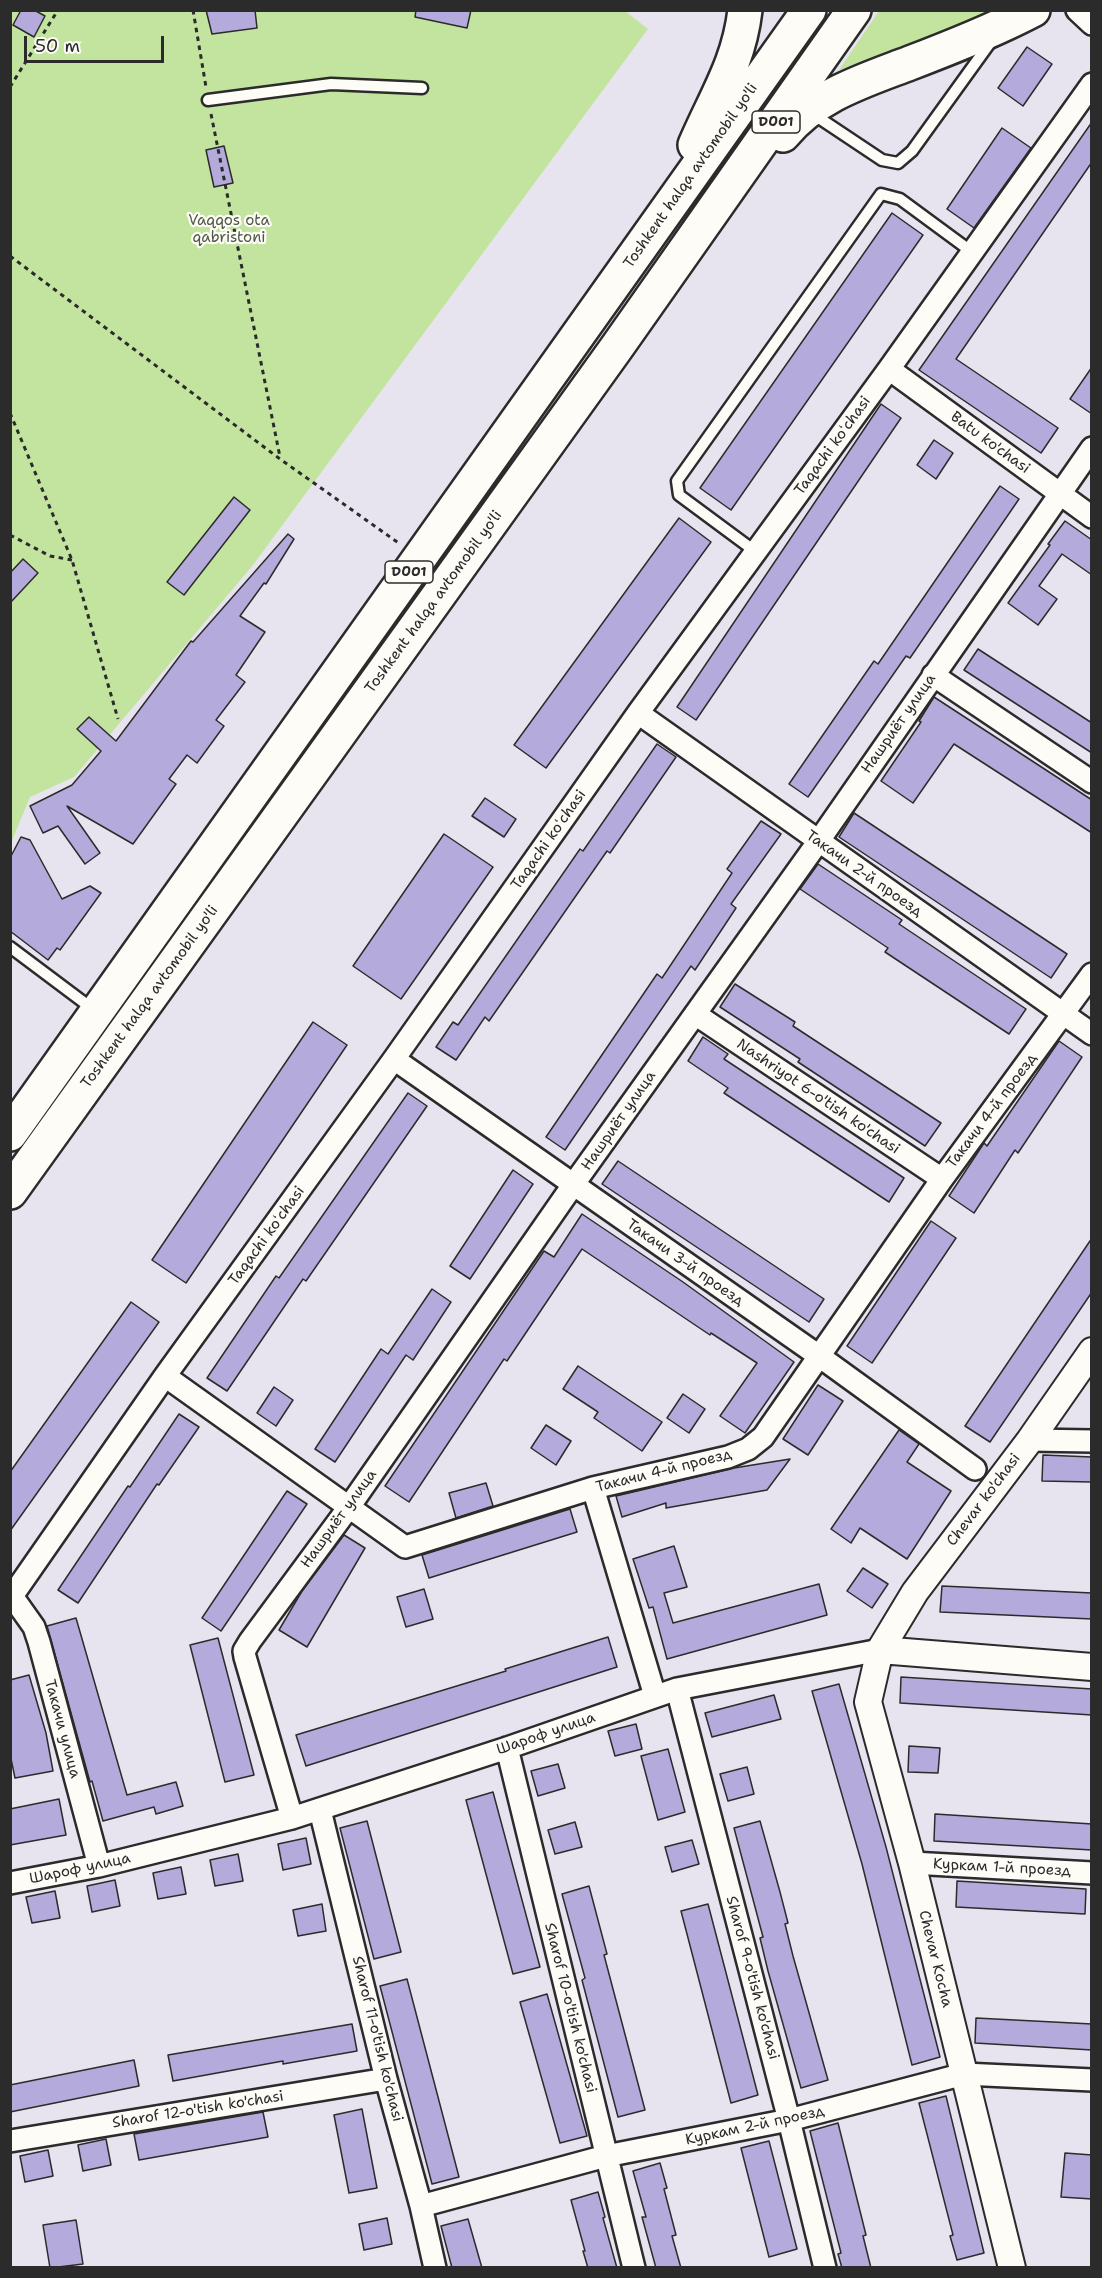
<!DOCTYPE html>
<meta charset="utf-8">
<style>
body{margin:0}
#map{position:relative;width:1102px;height:2278px;overflow:hidden;background:#e7e3ef;font-family:"Shantell Sans",sans-serif}
canvas{display:block}
.frame{position:absolute;inset:0;border:12px solid #2b2b2b;pointer-events:none}
.scale{position:absolute;left:24px;top:36px;width:140px;height:27px;box-sizing:border-box;border:3px solid #2b2b2b;border-top:0;padding-left:8px;font-size:18px;line-height:21px;white-space:nowrap;color:#2b2b2b;-webkit-text-stroke:4px #fdfcf7;paint-order:stroke}
</style>
<div id="map">
<canvas width="1102" height="2278"></canvas>
<div class="frame"></div>
<div class="scale">50 m</div>
</div>
<script>
const g = document.querySelector('canvas').getContext('2d');
g.lineJoin = 'round';
function paint(path, color) {
  g.fillStyle = color;
  g.fill(path, 'evenodd');
}
function stroke(path, color, width, dash) {
  g.strokeStyle = color;
  g.lineWidth = width;
  g.lineCap = dash ? 'butt' : 'round';
  g.setLineDash(dash || []);
  g.stroke(path);
}
function label(font, color, halo, rows, align = 'center') {
  g.font = font + ' "Shantell Sans",sans-serif';
  g.lineWidth = 4.5;
  g.setLineDash([]);
  g.textBaseline = 'middle';
  g.strokeStyle = halo;
  g.fillStyle = color;
  for (const [text, x, y, turn = 0] of rows) {
    g.save();
    g.translate(x, y);
    g.rotate((+turn || 0) * Math.PI / 180);
    g.textAlign = isNaN(turn) ? turn : align;
    if (halo) g.strokeText(text, 0, 0);
    g.fillText(text, 0, 0);
    g.restore();
  }
}
const green = new Path2D(`
 M11,11H625L648,29L253,565L74,777L30,797L11,843Z
 M879,11H998L839,70Z`);
const building = new Path2D(`
 M21,10H34L45,16L34,37L13,25Z
 M206,10H255L257,28L212,34Z
 M416,10H471L467,28L415,17Z
 M1027,47L1052,64L1023,106L998,88Z
 M1092,122V162L956,359L1058,428L1041,453L919,370Z
 M1002,128L1031,148L974,228L947,209Z
 M224,146L233,183L214,187L206,150Z
 M892,213L923,235L731,510L700,488Z
 M1092,367V414L1070,399Z
 M881,404L901,418L696,720L677,707Z
 M934,440L953,453L936,479L917,465Z
 M1000,486L1019,499L910,658L906,656L808,797L789,784L874,661L878,664Z
 M234,497L250,510L184,595L167,582Z
 M679,518L711,542L546,768L514,745Z
 M1065,521L1092,540V575L1062,554L1039,586L1057,599L1038,625L1008,603L1050,545L1048,544Z
 M288,534L294,539L266,584L264,583L240,616L265,632L236,675L245,682L216,720L224,726L197,763L187,755L169,779L176,784L133,844L67,806L100,853L85,864L58,826L43,833L30,806L72,785L101,751L77,729L89,717L116,741L191,641L193,642Z
 M23,559L38,573L10,603V573Z
 M978,649L1092,723V753L964,670Z
 M934,697L1092,800V833L954,744L913,803L881,781L921,722L919,721Z
 M657,744L676,757L610,853L607,851L489,1021L485,1017L456,1060L436,1047L453,1022L458,1025L580,849L583,851Z
 M485,798L516,819L504,837L472,816Z
 M854,813L1067,954L1051,978L839,837Z
 M761,821L781,834L731,904L736,908L695,970L691,966L565,1150L546,1137L657,974L662,978L732,873L727,869Z
 M444,834L493,867L401,999L353,966Z
 M21,837L30,840L62,899L90,886L101,893L60,950L57,948L48,960L10,931V858Z
 M818,864L902,920L899,924L1026,1009L1009,1034L885,952L888,948L800,889Z
 M735,984L795,1022L793,1026L941,1123L925,1146L798,1062L800,1059L720,1007Z
 M313,1022L347,1045L186,1283L152,1260Z
 M703,1037L728,1054L724,1059L904,1178L889,1202L724,1093L728,1088L688,1061Z
 M1059,1041L1082,1057L1018,1153L1015,1150L974,1213L949,1196L984,1143L987,1146Z
 M408,1093L427,1106L306,1281L303,1279L227,1391L207,1378L276,1276L279,1278Z
 M618,1161L824,1299L809,1322L602,1184Z
 M513,1170L533,1184L470,1279L450,1266Z
 M582,1214L683,1282L794,1362L745,1433L720,1416L757,1363L711,1333L710,1335L582,1249L507,1361L504,1359L409,1502L385,1486L544,1251L554,1257Z
 M931,1221L956,1238L872,1363L847,1346Z
 M1092,1238V1292L990,1442L965,1426Z
 M432,1289L451,1302L413,1360L406,1355L335,1462L315,1449L381,1349L388,1354Z
 M131,1302L159,1322L10,1531V1472Z
 M578,1366L662,1422L642,1451L594,1418L598,1412L563,1389Z
 M818,1385L843,1401L808,1455L783,1439Z
 M274,1387L293,1400L276,1426L257,1413Z
 M683,1394L705,1409L689,1433L667,1418Z
 M179,1414L199,1427L159,1485L157,1484L78,1603L58,1590L128,1486L130,1487Z
 M546,1425L571,1441L556,1465L531,1448Z
 M899,1430L919,1444L907,1462L951,1491L907,1559L860,1528L851,1543L831,1529Z
 M1043,1455L1092,1457V1482L1042,1481Z
 M790,1459L767,1490L666,1508V1503L622,1517L616,1496L734,1468Z
 M486,1483L493,1506L456,1518L449,1493Z
 M287,1491L307,1504L221,1631L202,1618Z
 M570,1509L577,1532L429,1578L422,1555Z
 M344,1535L365,1548L307,1647L279,1630L302,1591Z
 M674,1546L687,1587L664,1593L673,1623L819,1584L827,1615L667,1659L653,1607L649,1608L633,1559Z
 M863,1568L888,1584L872,1608L847,1591Z
 M942,1586L1092,1593V1619L940,1612Z
 M424,1589L433,1619L406,1627L397,1597Z
 M76,1618L127,1795L176,1782L183,1806L156,1814L154,1807L103,1821L92,1781L90,1782L47,1626Z
 M608,1637L617,1667L306,1766L296,1735L506,1671L505,1669Z
 M218,1638L254,1775L225,1782L190,1645Z
 M29,1675L46,1733L53,1771L15,1778L10,1754V1680Z
 M901,1677L1092,1689V1715L900,1703Z
 M839,1684L886,1847L940,2057L912,2065L862,1864L812,1691Z
 M774,1695L781,1719L712,1737L705,1713Z
 M636,1724L642,1749L615,1756L608,1731Z
 M909,1746L940,1748L938,1773L908,1772Z
 M668,1749L685,1812L658,1820L641,1756Z
 M558,1764L565,1788L538,1796L531,1771Z
 M747,1767L754,1794L728,1801L720,1774Z
 M493,1792L540,1967L513,1974L466,1800Z
 M59,1799L66,1835L10,1845V1809Z
 M935,1814L1092,1824V1850L934,1841Z
 M367,1821L401,1952L374,1959L340,1828Z
 M760,1821L780,1892L788,1923L785,1924L793,1956L828,2080L801,2088L768,1971L760,1938L763,1937L734,1828Z
 M575,1822L582,1847L555,1854L548,1830Z
 M306,1838L311,1864L283,1870L278,1844Z
 M692,1840L699,1864L672,1872L665,1847Z
 M238,1854L243,1881L215,1886L210,1860Z
 M181,1867L186,1894L158,1899L153,1873Z
 M115,1880L120,1906L92,1912L87,1886Z
 M957,1881L1086,1889L1085,1914L956,1907Z
 M589,1886L607,1954L604,1955L645,2110L618,2117L582,1980L585,1978L562,1894Z
 M55,1891L60,1918L32,1923L26,1897Z
 M322,1904L326,1931L298,1936L293,1910Z
 M708,1904L758,2095L731,2103L681,1911Z
 M407,1979L459,2177L432,2184L380,1986Z
 M547,1994L587,2136L560,2143L520,2002Z
 M976,2018L1092,2024V2050L975,2043Z
 M352,2024L357,2051L283,2064V2061L173,2081L168,2055Z
 M134,2060L139,2086L10,2112V2085Z
 M946,2096L984,2253L957,2260L950,2236L953,2235L919,2103Z
 M362,2109L377,2188L349,2193L334,2115Z
 M263,2112L268,2137L139,2160L134,2134Z
 M838,2123L866,2235L863,2236L871,2268H842L838,2254L841,2253L810,2131Z
 M106,2139L111,2165L83,2171L78,2145Z
 M769,2141L797,2249L769,2257L741,2148Z
 M48,2150L53,2176L25,2182L20,2156Z
 M1065,2153L1092,2155V2199L1061,2197Z
 M660,2163L667,2188L664,2189L676,2235L672,2236L681,2268H656L642,2217H646L633,2171Z
 M598,2192L605,2217L603,2218L617,2268H588L583,2251H585L571,2200Z
 M387,2218L392,2244L364,2250L359,2224Z
 M468,2219L482,2268H452L441,2226Z
 M76,2220L83,2264L50,2268L43,2225Z`);
const path = new Path2D(`
 M193,10L206,87
 M10,87L58,10
 M211,114L280,457
 M10,256L280,459L400,544
 M10,413L72,560L118,719
 M10,535L50,556L72,560`);
const service = new Path2D(`
 M208,100L331,84L422,88
 M813,114L882,160L898,163L912,151L992,40
 M756,552L679,495L677,481L881,194L900,199L972,252
 M10,947L94,1010`);
const minor = new Path2D(`
 M1077,10L1092,24
 M889,369L1092,517
 M933,675L1092,782
 M638,713L1092,1034
 M695,1014L942,1179
 M394,1059L819,1356L975,1469
 M165,1376L405,1547L593,1488L728,1457L748,1449L763,1437L942,1179L1092,974
 M1030,1440L1092,1441
 M593,1488L655,1696
 M12,1596L34,1627L39,1642L99,1866
 M10,1599L165,1376L394,1059L638,713L889,369L1092,84
 M677,1689L789,2120L825,2268
 M507,1748L634,2268
 M320,1810L386,2079L421,2206L435,2268
 M292,1818L245,1657L244,1651L250,1641L349,1507L573,1185L818,842L1092,448
 M912,1863L1092,1873
 M10,1883L99,1866L292,1818L507,1748L677,1689L880,1650
 M10,2141L386,2079
 M421,2206L606,2156L789,2120L964,2074L1092,2080`);
const tertiary = new Path2D(`
 M880,1650L1092,1667
 M1012,2268L912,1863L868,1702L880,1650L915,1592L1030,1440L1092,1351`);
const trunk = new Path2D(`
 M783,135C816,95 863,81 910,63C952,47 993,31 1033,10
 M695,145C715,98 739,63 745,10
 M10,1134L809,10
 M10,1192L617,347L854,10`);
const shields = [
 [776,122,48],
 [409,572,48]
];
const shieldNames = [
 ["D001",776,122],
 ["D001",409,572]
];
const streetNames = [
 ["Toshkent halqa avtomobil yo'li",691,176,-55],
 ["Batu ko'chasi",990,443,36],
 ["Taqachi koʻchasi",833,446,-54],
 ["Toshkent halqa avtomobil yo'li",434,602,-54],
 ["Нашриёт улица",899,724,-55],
 ["Taqachi koʻchasi",549,840,-55],
 ["Такачи 2-й проезд",864,874,35],
 ["Toshkent halqa avtomobil yo'li",150,997,-54],
 ["Nashriyot 6-o'tish ko'chasi",818,1097,34],
 ["Такачи 4-й проезд",992,1111,-53],
 ["Нашриёт улица",619,1121,-55],
 ["Taqachi koʻchasi",267,1236,-54],
 ["Такачи 3-й проезд",685,1263,35],
 ["Такачи 4-й проезд",664,1471,-14],
 ["Chevar ko'chasi",984,1500,-53],
 ["Нашриёт улица",339,1519,-54],
 ["Такачи улица",62,1729,75],
 ["Шароф улица",546,1734,-19],
 ["Куркам 1-й проезд",1002,1868,3],
 ["Шароф улица",80,1869,-12],
 ["Chevar Kocha",935,1959,76],
 ["Sharof 9-o'tish ko'chasi",752,1978,75],
 ["Sharof 10-o'tish ko'chasi",570,2008,76],
 ["Sharof 11-o'tish ko'chasi",377,2039,76],
 ["Sharof 12-o'tish ko'chasi",198,2110,-9],
 ["Куркам 2-й проезд",755,2126,-12]
];
const parkNames = [
 ["Vaqqos ota",229,221],
 ["qabristoni",229,238]
];
paint(green, '#c2e49e');
paint(building, '#b4aadb');
stroke(building, '#2b2b2b', 1.5);
stroke(service, '#2b2b2b', 15);
stroke(minor, '#2b2b2b', 26);
stroke(tertiary, '#2b2b2b', 30);
stroke(trunk, '#2b2b2b', 38);
stroke(path, '#2b2b2b', 3, [4.5, 4.5]);
stroke(service, '#fdfcf7', 10);
stroke(minor, '#fdfcf7', 21);
stroke(tertiary, '#fdfcf7', 26);
stroke(trunk, '#fdfcf7', 33);
for (const [x, y, w] of shields) {
  const box = new Path2D();
  box.roundRect(x - w / 2, y - 11, w, 22, 4.5);
  g.fillStyle = '#fdfcf7';
  g.fill(box);
  stroke(box, '#2b2b2b', 1.5);
}
label('bold 14px', '#2b2b2b', null, shieldNames);
label('15px', '#2b2b2b', '#fdfcf7', streetNames);
label('15px', '#515948', '#fdfcf7', parkNames);
</script>
